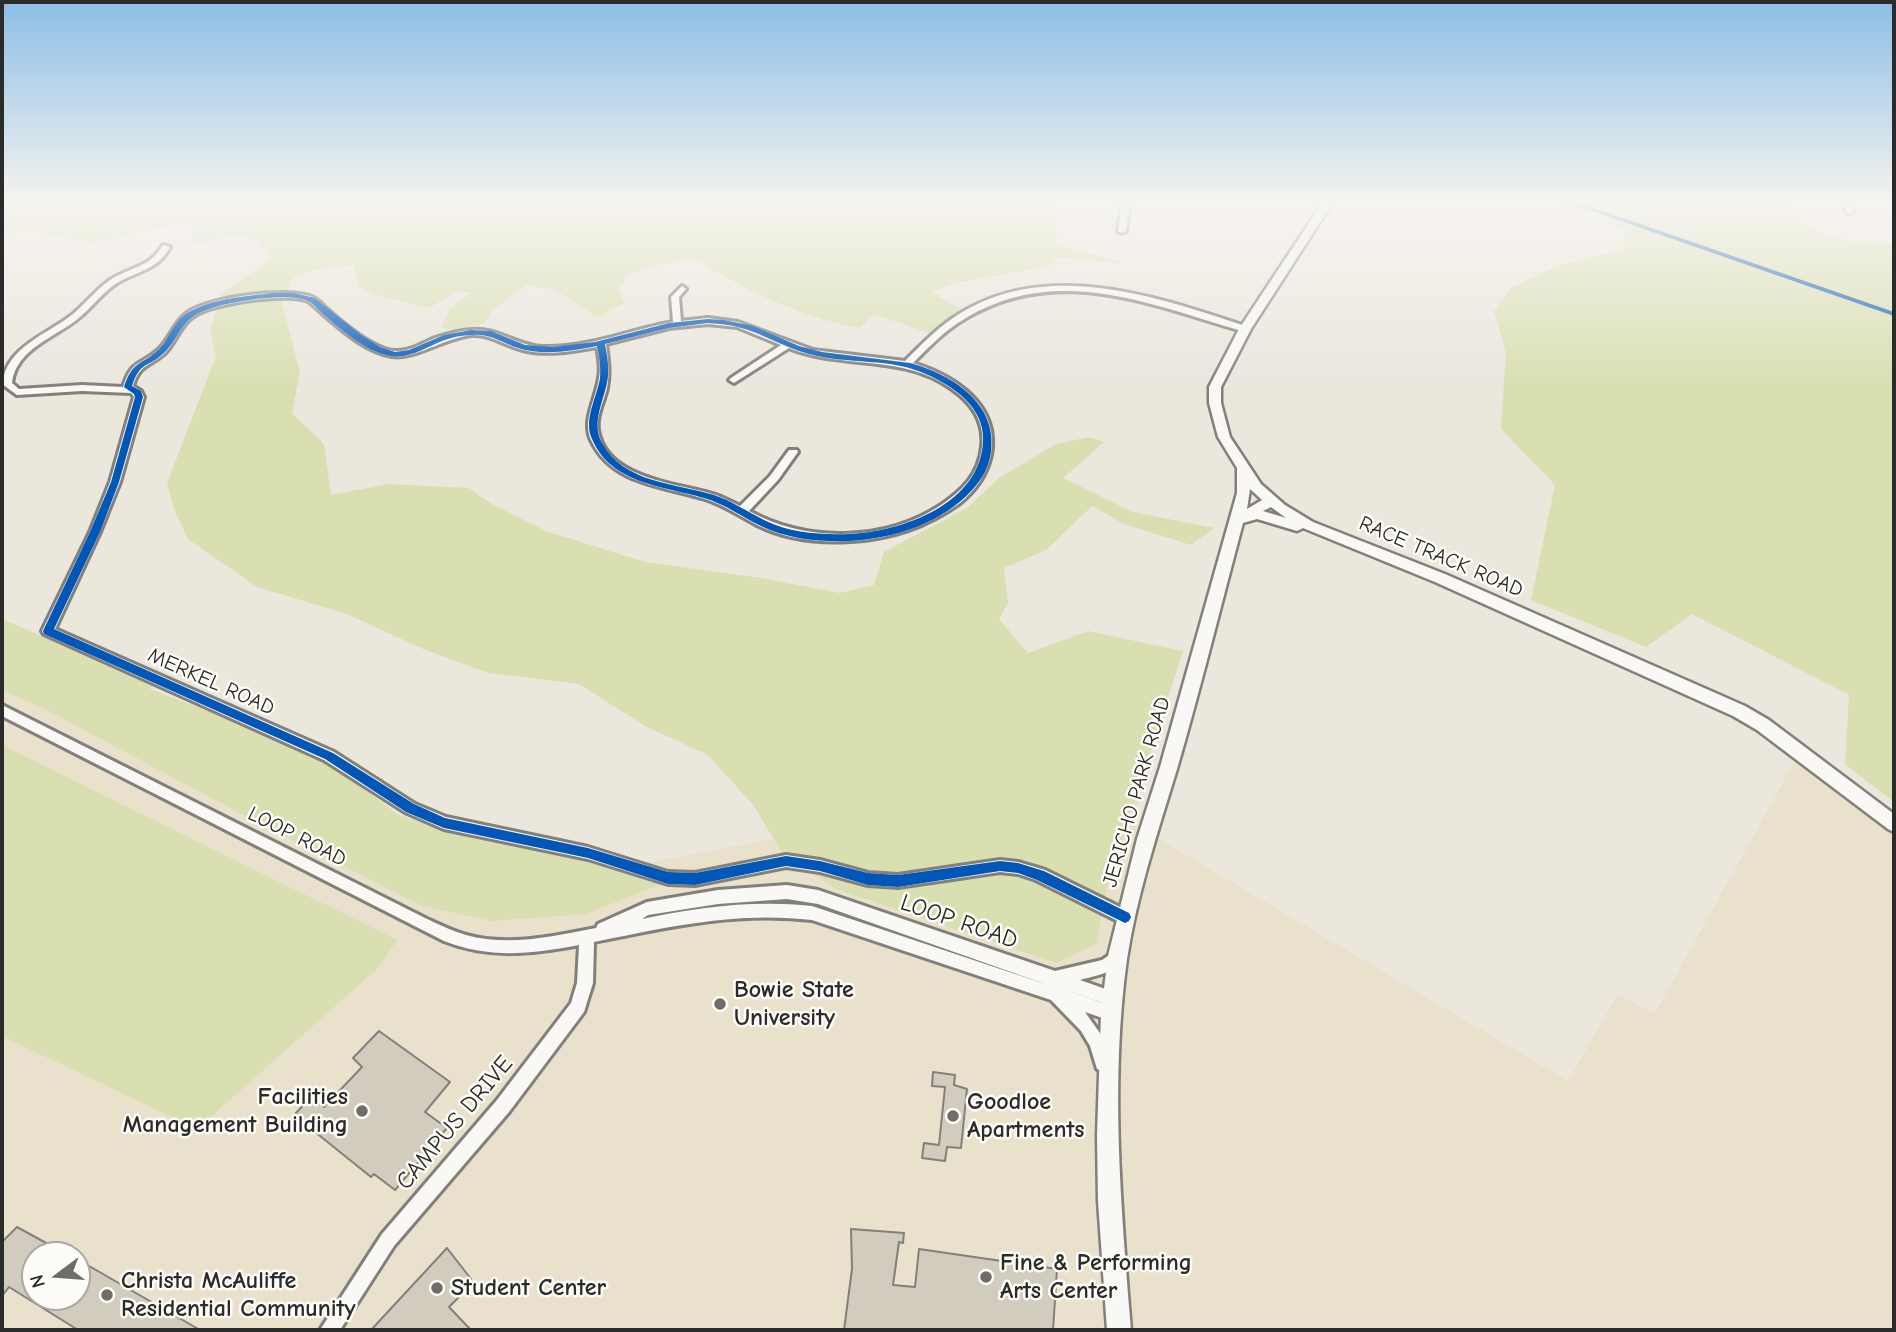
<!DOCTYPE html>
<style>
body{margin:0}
#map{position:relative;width:1896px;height:1332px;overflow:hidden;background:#ebe7dd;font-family:"Comic Neue",sans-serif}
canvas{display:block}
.frame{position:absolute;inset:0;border:4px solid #2b2b2b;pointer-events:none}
.north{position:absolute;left:21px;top:1241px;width:70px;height:70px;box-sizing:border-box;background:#fdfcf7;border:2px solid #a9a8a5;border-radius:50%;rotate:254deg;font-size:19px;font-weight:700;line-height:28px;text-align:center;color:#2b2b2b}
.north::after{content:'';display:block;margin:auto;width:24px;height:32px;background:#6e6d69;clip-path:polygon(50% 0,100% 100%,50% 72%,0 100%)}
</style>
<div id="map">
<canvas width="1896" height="1332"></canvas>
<div class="frame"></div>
<div class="north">N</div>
</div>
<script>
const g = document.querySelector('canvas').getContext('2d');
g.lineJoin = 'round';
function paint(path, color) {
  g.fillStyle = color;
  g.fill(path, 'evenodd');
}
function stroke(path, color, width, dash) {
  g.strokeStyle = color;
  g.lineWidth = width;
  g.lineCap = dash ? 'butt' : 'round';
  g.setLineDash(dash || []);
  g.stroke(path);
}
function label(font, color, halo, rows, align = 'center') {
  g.font = font + ' "Comic Neue",sans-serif';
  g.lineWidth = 5;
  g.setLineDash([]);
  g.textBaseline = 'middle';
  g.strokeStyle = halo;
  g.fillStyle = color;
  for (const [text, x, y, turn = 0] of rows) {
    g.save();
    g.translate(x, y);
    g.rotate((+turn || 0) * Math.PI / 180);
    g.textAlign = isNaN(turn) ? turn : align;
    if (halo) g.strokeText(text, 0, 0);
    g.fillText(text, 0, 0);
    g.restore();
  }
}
const built = new Path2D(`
 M2,668L505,890L1149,767L1132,823L1568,1081L1617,995L1655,1013L1796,759L1894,833V1330H2ZM35,1255H77V1297H35Z`);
const green = new Path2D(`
 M2,202H1057V245L1130,264L1054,257L1050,266L955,283L932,292L963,310L929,333L873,314L860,328C801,317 748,292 697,260H681L632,272L618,289L624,303L597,317L555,290L527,285L491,311L485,323L453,330L441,327L450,308L471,293L458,291L429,308L375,295L359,287L353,266L332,265L293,278L282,303L300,372L292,413L324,444L331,495L388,484L469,488L493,505L546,531L645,562L761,578L840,593L874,585L884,552L967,508L999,478L1056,444L1089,437L1104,442L1063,478L1133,512L1214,528L1191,545L1124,524L1092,506L1046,550L1004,568L1008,603L999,619L1028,653L1088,631L1183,651L1107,887L1096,944L1056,963L838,890L782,853L754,806L708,755L645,726L579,684L488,673L423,649L347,614L257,587L188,539L175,512L167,483L216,356L210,330L222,293L271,259C251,224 224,236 193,246L192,226L182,223L90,243L37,232L2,233Z
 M1546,202H1782C1793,204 1798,217 1807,223C1833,241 1864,243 1894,244V802L1845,764L1849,695L1692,614L1646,647L1531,600L1555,485L1501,429L1506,352L1494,311L1511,288L1561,264L1622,250L1625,230Z
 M2,619L154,684L150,689L277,737L342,773L399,815L475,839L615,867L661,884L586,914L492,921L422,906L258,823L41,707L2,690Z
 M2,745L397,940L378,968L197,1129L2,1036Z`);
const building = new Path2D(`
 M379,1031L450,1082L425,1112L447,1128L395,1190L374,1174L371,1177L294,1115L311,1097L324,1107L362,1067L353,1058Z
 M933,1072L955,1075L954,1085L967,1089L961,1148L947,1147L945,1161L922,1158L924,1143L939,1145L945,1087L932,1086Z
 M17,1227L68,1255H35V1297H77V1259L200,1330H78L9,1287L2,1296V1242Z
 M851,1229L904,1233L903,1243L899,1242L893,1285L915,1287L919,1249L1057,1269L1053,1330H844L852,1269Z
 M447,1248L471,1279L464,1287L467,1289L449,1307L471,1330H371Z`);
const minor = new Path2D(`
 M1122,202H1130L1126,231L1122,233L1118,231Z
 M1843,202H1851L1853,213H1847Z
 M163,245L170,247C158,270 137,271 117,283C103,292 93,306 80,317C57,337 16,348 12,383L19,389L82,385L123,387C132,359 140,366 158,350C170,339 174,322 187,313C209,297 287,287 312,297C319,300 322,305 328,310C343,324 375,350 395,351C409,352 423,343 435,338C447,334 459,331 471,330C497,327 517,346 543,347C588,348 629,330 673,322L671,297L682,286L686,289L679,297L681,321L708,318L738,322L813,350L905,361C920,346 935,330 953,318C1043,257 1155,296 1248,327L1249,329L1245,332C1151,305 1059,263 966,318C946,329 929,347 913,363C955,376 1000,405 991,455C987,474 975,491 960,503C928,526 890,539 851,541C820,543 785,539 757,525C740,516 724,505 705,499C664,486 612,485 591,440C582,420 596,399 599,378C601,368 599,357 597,347C573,351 547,356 523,350C505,346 491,334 473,335C445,337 415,360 392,356C366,352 343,331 324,315C319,311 314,305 308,301C288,292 212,303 194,316C180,325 176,342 165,353C150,367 140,363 133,386L141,391L144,397L120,482L100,532L55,629L334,752L415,804L446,817L588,847L668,872L695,873L786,855L820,860L868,873L898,875L1000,860L1018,862L1045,870L1130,912L1132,917L1130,922L1125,924L1120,922L1036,880L1018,874L1000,872L898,887L868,885L820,872L786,867L695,885L668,884L588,859L444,829L405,812L324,760L44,634L42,631L90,532L110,482L134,397L131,393L82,391L17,395L2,384C7,346 47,335 73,314C86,303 96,290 110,280C130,267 150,268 163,245ZM708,324L737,327L781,345L731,378L729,380L734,383L789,348C843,370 902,353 952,389C972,403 985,421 982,447C979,474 963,490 941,505C885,542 807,543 749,511L778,480L798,452L797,450H789L770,476L740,506C732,502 724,498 716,495C679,483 606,480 598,430C596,415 604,402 607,388C610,373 608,359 606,344L669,328Z
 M2,705L425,918C438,924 452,931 466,935C508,947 554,936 596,928L598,924L647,902L718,890L787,885L818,890L1055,971L1102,960L1118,949L1123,951L1126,956C1117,973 1097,975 1080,980L1117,993L1120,998L1117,1003L1112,1006L1054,986L1117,1008L1119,1013L1117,1018L1111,1021L1085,1012L1102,1036L1111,1063L1109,1069L1103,1071L1097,1069L1090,1046L1081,1031L1051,1000L812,920C737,911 667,927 594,942L593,983L584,1012L509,1112L394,1246L340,1330H320L382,1234L497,1100L571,1003L577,983L579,945C532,954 489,959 444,941L2,716ZM787,899L818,904L1048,985L812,906C754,900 699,907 642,919L648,915L718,904Z`);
const tertiary = new Path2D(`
 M1323,202H1333L1251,329L1221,387V403L1230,437L1261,484L1285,505L1313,522L1445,574L1745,706L1769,720L1894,814V832L1888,829L1757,730L1733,716L1435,582L1303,528L1297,531L1257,519L1243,523C1221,605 1201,687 1177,769C1158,831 1137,894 1127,959C1110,1082 1121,1207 1131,1330H1107L1098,1201L1097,1136L1101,1013L1108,956L1137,839L1160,767L1237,493V468L1218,437L1209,403V387L1239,329ZM1250,489L1262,500L1247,509ZM1271,507L1286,518L1263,511Z`);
const cycleway = new Path2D(`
 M1566,202H1577L1894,312V316Z
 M274,293H294L315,298L361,335L380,347L395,352L409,350L444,335L471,330L491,331L525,345L552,347L595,342L669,323L708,319L724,320L753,326L799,346L822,352L910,363C951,374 998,403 991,452C989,466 983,478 973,489C943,523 893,539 849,541C820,542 787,539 761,526C742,517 725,504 704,498C663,486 611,484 592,439C583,419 597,398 600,378C601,367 599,356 597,346C572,351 543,356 518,348C502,343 490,333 473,335C462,335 452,337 442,341C426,347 410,359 391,356C366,352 343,331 324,315C318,310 314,304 308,301C287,291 212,303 194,316C180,325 176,342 164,353C148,368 140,361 132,386L141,391L143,397L119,482L100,532L54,629L333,753L414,804L445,818L588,848L668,872L695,873L786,856L820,861L868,873L898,875L1000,861L1018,863L1044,871L1129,913L1131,917L1129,921L1125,923L1121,921L1037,880L1018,873L1000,871L898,887L868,885L820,871L786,866L695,885L668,884L588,858L444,828L406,812L325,759L44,634L43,631L90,532L111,482L135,397L134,394L124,387C133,359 142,366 159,349C168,340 172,327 181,318C201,299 248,296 274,293ZM708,323C721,324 733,325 745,329C767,336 786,348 809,354C848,365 891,357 928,375C955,387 984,408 983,440C982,503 902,532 849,534C821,535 791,533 766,521C748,512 732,501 714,495C675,483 623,483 602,443C590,421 606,398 608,376C609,365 607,355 605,344L669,328Z`);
const markers = [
 [720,1004,7,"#6e6d69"],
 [362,1111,7,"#6e6d69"],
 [953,1116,7,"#6e6d69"],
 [986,1277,7,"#6e6d69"],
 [437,1288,7,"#6e6d69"],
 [107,1295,7,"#6e6d69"]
];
const streetNames = [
 ["RACE TRACK ROAD",1441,557,23],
 ["MERKEL ROAD",211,682,24],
 ["JERICHO PARK ROAD",1137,792,-74],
 ["LOOP ROAD",297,837,27]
];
const nearStreetnames = [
 ["LOOP ROAD",959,922,19],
 ["CAMPUS DRIVE",455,1123,-50]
];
const nearPoinames = [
 ["Bowie State",734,990],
 ["University",734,1018],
 ["Facilities",348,1097,"right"],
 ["Management Building",348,1125,"right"],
 ["Goodloe",967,1102],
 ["Apartments",967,1130],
 ["Fine & Performing",1000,1263],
 ["Arts Center",1000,1291],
 ["Christa McAuliffe",121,1281],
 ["Residential Community",121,1309],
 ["Student Center",451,1288]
];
paint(built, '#eae1cd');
paint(green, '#d9dfb1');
paint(building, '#d2ccbe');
stroke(building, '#81807b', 2);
stroke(minor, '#81807b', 6);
stroke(tertiary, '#81807b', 5);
paint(minor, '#f9f8f5');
paint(tertiary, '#f9f8f5');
paint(cycleway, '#0057b8');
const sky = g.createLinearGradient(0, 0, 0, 389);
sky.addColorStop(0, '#8cbee6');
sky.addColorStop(0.52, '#f6f4f0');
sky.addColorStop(1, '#f6f4f000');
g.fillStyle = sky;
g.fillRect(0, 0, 1896, 389);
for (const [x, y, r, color] of markers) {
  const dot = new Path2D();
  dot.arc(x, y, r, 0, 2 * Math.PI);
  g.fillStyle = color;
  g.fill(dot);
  stroke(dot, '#fdfcf7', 2.5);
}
label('21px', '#2b2b2b', '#fdfcf7', streetNames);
label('24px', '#2b2b2b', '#fdfcf7', nearStreetnames);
label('bold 24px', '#2b2b2b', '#fdfcf7', nearPoinames, 'left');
</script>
